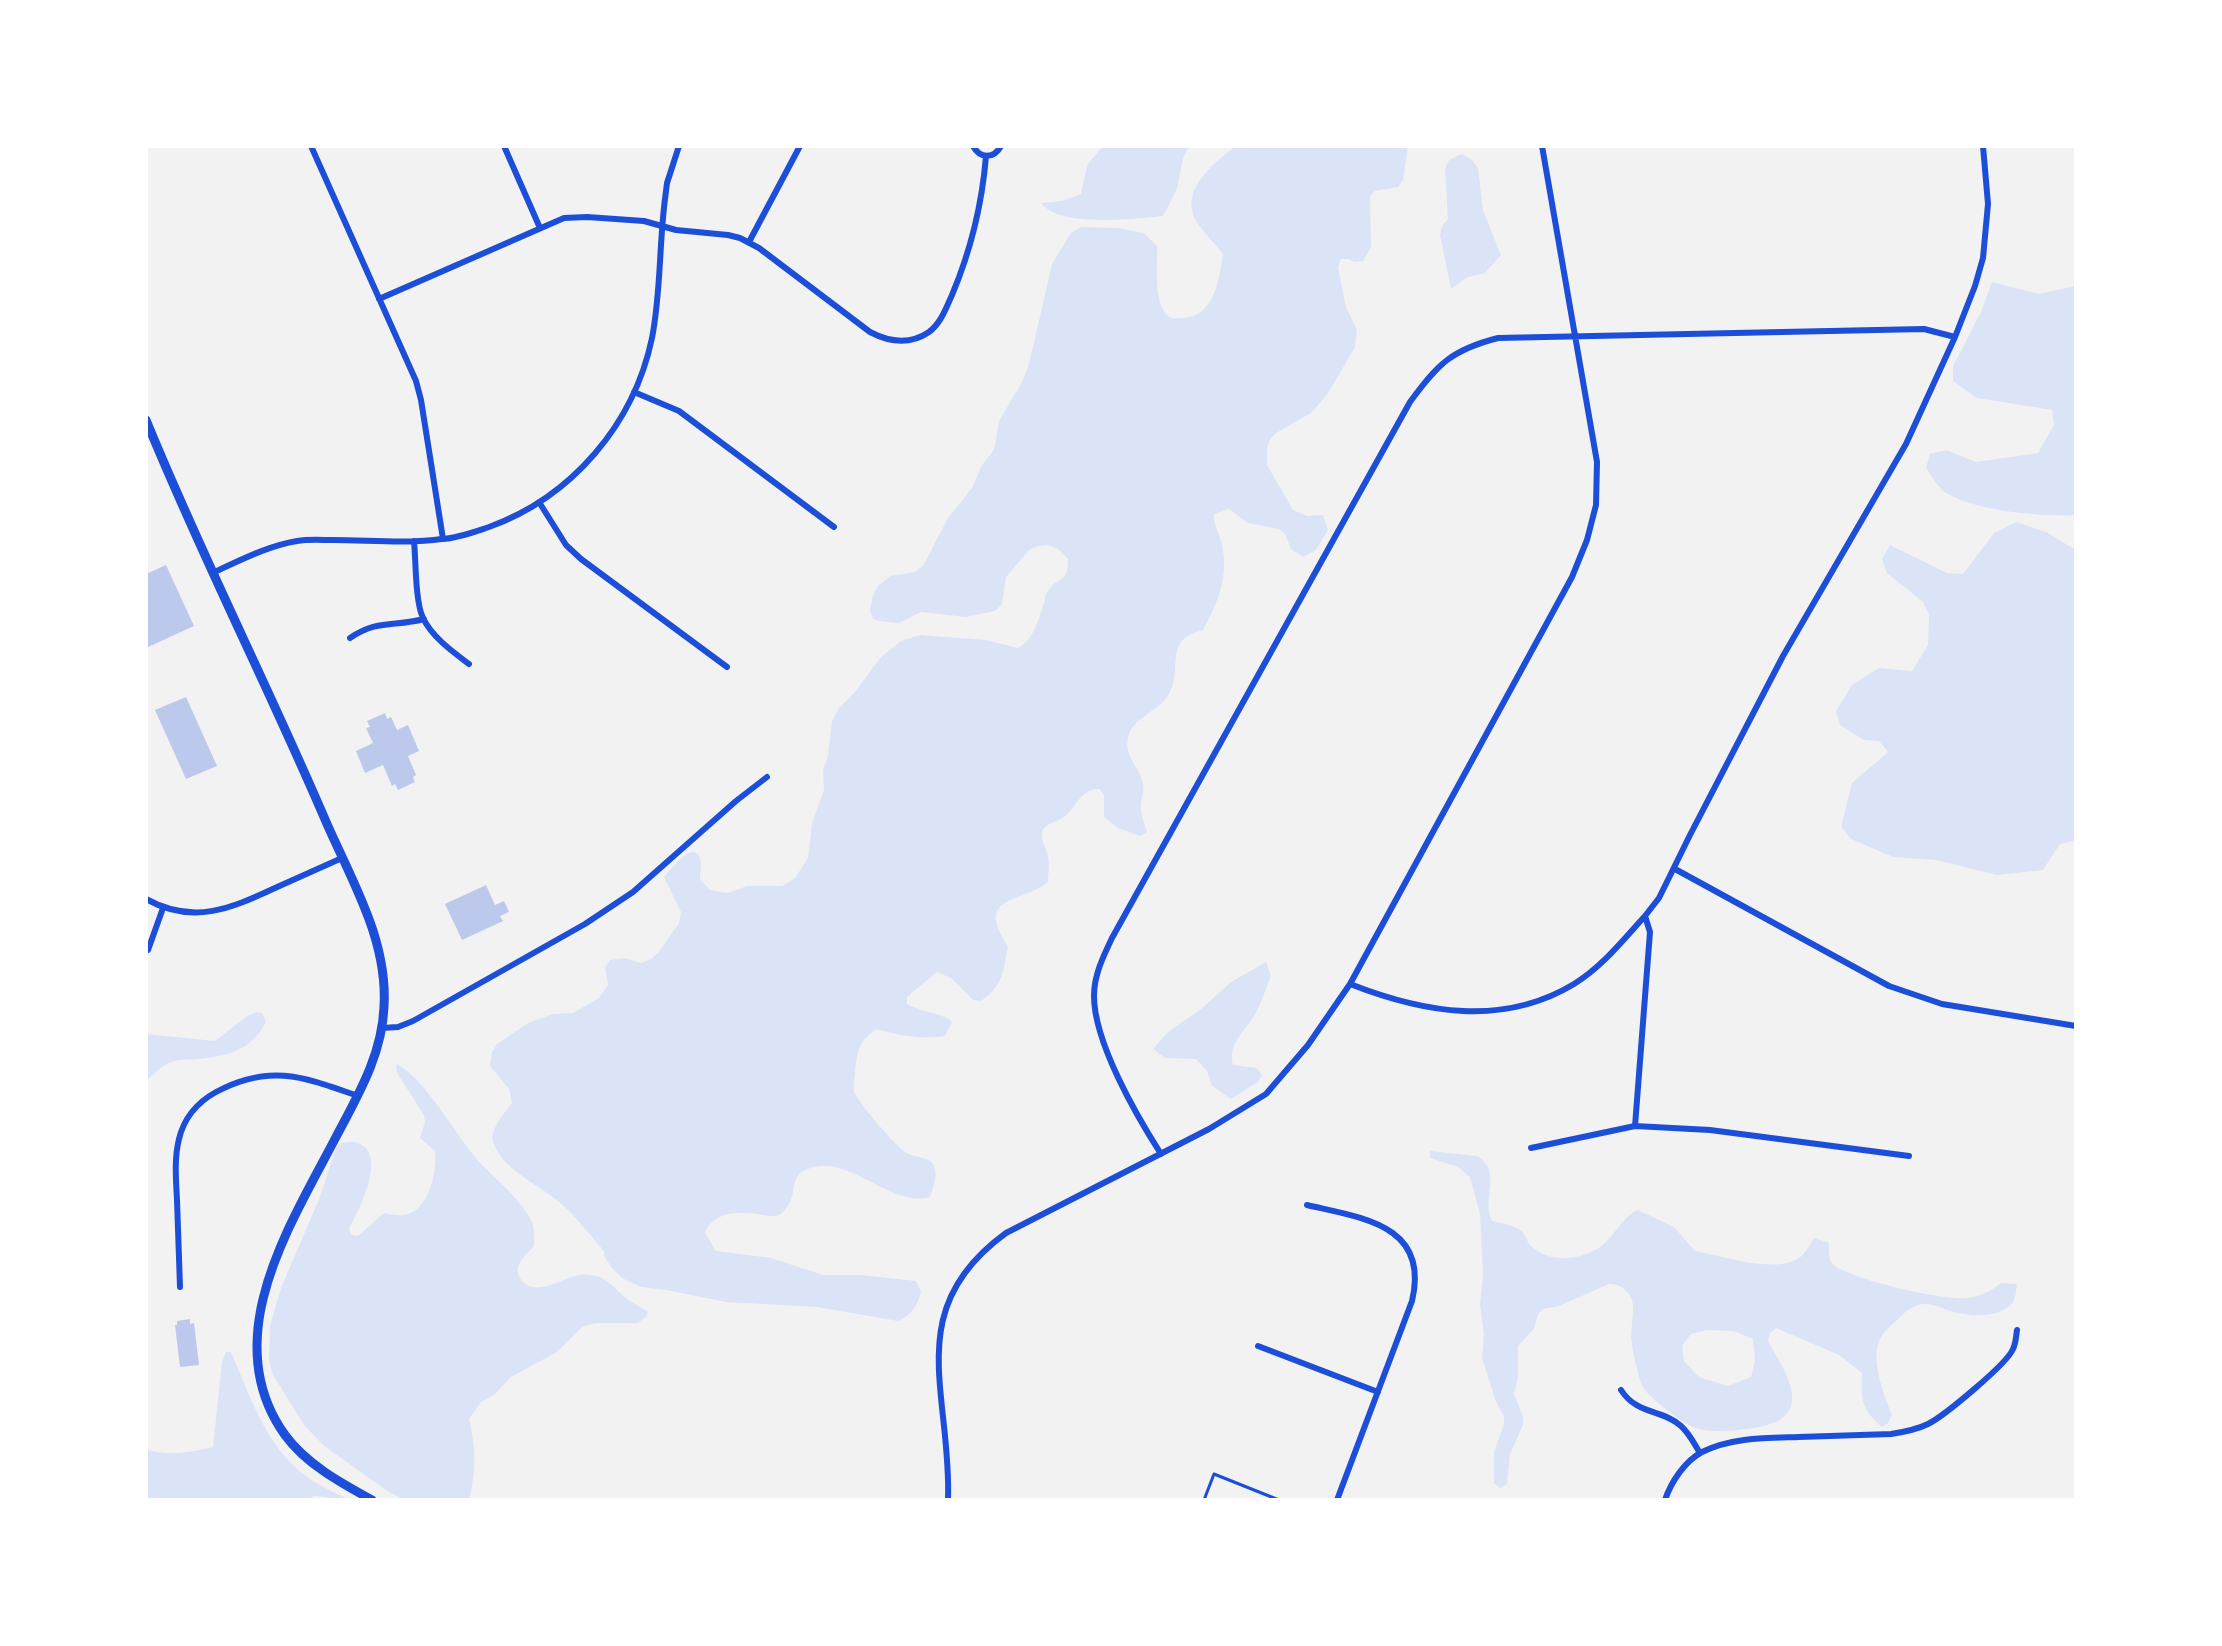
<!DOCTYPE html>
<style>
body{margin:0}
#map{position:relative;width:2222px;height:1646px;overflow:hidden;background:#f2f2f2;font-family:"Source Sans 3",sans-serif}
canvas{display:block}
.frame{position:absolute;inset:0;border:148px solid #fff;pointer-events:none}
</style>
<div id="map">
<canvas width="2222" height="1646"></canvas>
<div class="frame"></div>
</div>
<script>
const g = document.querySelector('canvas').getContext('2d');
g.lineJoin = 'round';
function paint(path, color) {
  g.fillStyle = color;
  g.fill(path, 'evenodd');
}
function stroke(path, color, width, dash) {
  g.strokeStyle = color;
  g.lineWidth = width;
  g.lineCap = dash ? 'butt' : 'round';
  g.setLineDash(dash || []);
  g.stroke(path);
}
const green = new Path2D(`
 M1103,146H1189L1183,158L1177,189L1163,216C1134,219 1059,228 1041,203L1062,201L1081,194L1087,165Z
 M1236,146H1408L1403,180L1398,187L1375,191L1370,197L1371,247L1363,261L1355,262L1348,259H1341L1338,267L1346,307L1357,330L1355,347L1327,395L1311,413L1276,433L1270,439L1267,449V465L1293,510L1307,516L1323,515L1328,530L1316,550L1303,557L1291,549L1285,534L1279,529L1248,523L1229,509L1214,514C1213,525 1220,534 1222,545C1229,576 1218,603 1203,630C1162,640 1184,666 1169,694C1159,712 1132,717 1128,738C1124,756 1140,768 1143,784C1145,792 1140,801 1141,809C1141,816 1145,825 1147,832L1140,836L1118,828L1104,817V795L1099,789C1081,789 1077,806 1065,816C1059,822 1047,822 1043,830C1039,839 1046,847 1048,856C1050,863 1048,873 1048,882C1020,904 974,895 1008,946C1003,971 1004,985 981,1001L973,1000L951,978L937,972L907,997V1004C921,1012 943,1013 952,1022L945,1036C920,1040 900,1035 876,1029C859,1041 857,1052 855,1072C855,1077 853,1086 854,1091C856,1100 898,1149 907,1153C915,1158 930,1156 934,1166C938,1176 933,1188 930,1197C892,1208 854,1158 814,1167C785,1174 800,1192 786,1208C783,1212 781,1215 776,1216C771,1217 763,1215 758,1214C737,1212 714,1211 705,1233L716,1251L771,1258L823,1275H861L916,1281L921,1292C918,1305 911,1316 898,1321L817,1307L726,1302L666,1290L641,1287L622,1278L612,1268L604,1256V1251C589,1234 574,1214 557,1200C538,1185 500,1167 493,1142C490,1128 504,1114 512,1103L509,1089L490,1066L492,1052L497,1044L528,1023L553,1014L573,1013L599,998L608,985L605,967L610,960L625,958L641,963L651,959L659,952L679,923L681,912L664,877C670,871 692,839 700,858C702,863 700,874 700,879L710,890L728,893L747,886H782L795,878L808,858L812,823L824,790L823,770L828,756L832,721L839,708L854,693L881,657L901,641L920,635L986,640L1018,648C1034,639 1038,621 1044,603C1045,599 1045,594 1048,591C1058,575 1068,585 1068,559L1058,549L1048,545L1038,546L1029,550L1006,577L1002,604L995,611L966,617L921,612L899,623L878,621L873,619L870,610L873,595L878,586L890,576L915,572L923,566L948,518L972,488L982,465L994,450L999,421L1022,382L1029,364L1052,264L1071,233L1081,227L1118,228L1144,233L1157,246C1158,266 1153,297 1166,314C1170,320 1178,318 1184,318C1215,315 1219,279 1223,254C1215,244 1205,234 1198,224C1177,191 1213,164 1236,146Z
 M1462,154L1472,160L1478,168L1483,210L1501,255L1485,273L1466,278L1451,289L1440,235L1442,226L1448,219L1445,169L1449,160Z
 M1992,282L2038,294L2076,286V515C2041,517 1976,511 1946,493C1938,488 1932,476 1926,468L1930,454L1946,450L1976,462L2038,453L2054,425L2052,410L1977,398L1953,381V366L1981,312Z
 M2016,522L2046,532L2076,550V840L2060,844L2043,870L1997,875L1937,860L1893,857L1851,839L1841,827L1852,783L1888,752L1879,741L1864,740L1840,725L1836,711L1852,685L1879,668L1912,671L1928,645L1929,615L1923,602L1887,573L1882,559L1890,545L1947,573L1963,574L1994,533Z
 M1266,962L1271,976C1266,988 1262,1001 1256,1013C1246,1031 1227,1043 1233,1065L1257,1068L1262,1075L1258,1082L1231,1099L1212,1086L1207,1071L1196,1059L1165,1058L1153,1049L1168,1032L1201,1009L1231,982Z
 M257,1012L262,1013L266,1022C251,1051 228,1056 197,1059C189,1060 179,1059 171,1062C161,1066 154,1074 146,1081V1034L215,1041L247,1016Z
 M396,1064C421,1074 456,1134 475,1157C492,1177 521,1198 532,1222C535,1229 534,1238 534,1246C527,1254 512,1266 520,1278C534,1299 561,1279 578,1275C584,1274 591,1275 597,1276C608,1279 618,1292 627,1299C634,1303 641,1308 648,1312L646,1317L638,1323H596L582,1327L557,1352L511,1377L494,1395L481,1402L469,1419C476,1449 476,1470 469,1500H405L389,1492L324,1446L304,1425L273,1375L269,1361L270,1326L281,1288L320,1197L336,1148L341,1143C346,1143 350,1141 355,1142C390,1151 359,1210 349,1229L352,1235L358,1236L384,1213C390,1214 398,1216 404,1215C429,1212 437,1171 435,1151L420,1138L425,1122L424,1115L397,1073Z
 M1430,1151L1477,1156C1503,1170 1481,1200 1492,1221C1501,1223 1514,1225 1522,1231C1526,1235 1527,1243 1532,1247C1551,1263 1577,1260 1597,1249C1614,1239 1621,1217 1638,1210L1674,1227L1695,1251C1723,1256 1774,1274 1799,1258C1806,1253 1810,1244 1814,1238L1829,1243C1829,1251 1828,1261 1835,1266C1855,1280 1944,1301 1968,1298C1981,1296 1991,1291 2001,1283L2017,1284C2016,1290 2016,1297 2013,1302C2002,1318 1971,1317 1954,1312C1944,1310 1934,1303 1924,1304C1913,1305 1906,1311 1898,1319C1893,1324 1885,1330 1881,1337C1869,1357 1884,1395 1892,1415L1888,1423L1882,1427C1861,1409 1861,1400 1862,1373L1839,1355L1776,1328L1770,1333L1768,1341C1780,1363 1810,1404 1778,1421C1763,1429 1716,1434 1699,1429C1685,1426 1654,1401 1645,1390C1642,1386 1639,1378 1638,1373C1635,1362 1632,1348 1631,1337C1631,1326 1635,1310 1632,1300C1629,1290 1618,1283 1609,1284L1559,1306L1543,1309L1538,1314L1534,1329L1518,1346V1378L1514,1394L1523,1417V1425L1510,1454L1507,1484L1500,1488L1494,1483V1452L1504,1424V1416L1496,1402L1482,1358L1484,1335L1480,1305L1483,1274L1480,1214L1470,1177L1458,1167L1430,1158ZM1707,1330L1734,1331L1753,1339L1755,1362L1751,1377L1728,1386L1699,1377L1684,1361L1682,1346L1691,1334Z
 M226,1352H231C251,1398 267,1450 310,1479C323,1488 337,1493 350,1500C337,1500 326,1496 313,1496L311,1500H146V1449C168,1457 190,1452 213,1447L222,1362Z`);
const building = new Path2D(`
 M166,565L194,626L146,648V574Z
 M186,697L217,766L186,779L155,710Z
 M385,713L387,719L391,717L397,730L408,725L419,751L408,756L416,775L413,777L415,782L398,790L395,784L392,786L383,765L365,773L356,751L373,743L366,728L370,727L367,721Z
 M486,885L495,905L504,901L509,912L500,916L503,921L462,940L445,904Z
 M190,1319V1324L194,1323L199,1365L180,1367L175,1325H177V1321Z`);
const service = new Path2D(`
 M1204,1500L1214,1474L1279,1500`);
const minor = new Path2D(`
 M311,146L416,381L421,400L443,539
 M504,146L540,228
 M973,146C980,159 994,159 1001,146
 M749,242L800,146
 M379,299L564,218L587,217L644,221L676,230L728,235L740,238L759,248L870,332C889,342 910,345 929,332C941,323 946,308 952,295C971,250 982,205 986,156
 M634,392L679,411L834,527
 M539,502L566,545L581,559L727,667
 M414,541C416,561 415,601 423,618C432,637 453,652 469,664
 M212,573C239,561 267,546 297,541C308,539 321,540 333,540C369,540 406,544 442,539C458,538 474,532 489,527C572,497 634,424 652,338C661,292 659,245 665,199L667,183L679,146
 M350,638C378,619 394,627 424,619
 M1675,869L1889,986L1942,1004L2076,1026
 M146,899C193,925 230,909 275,888C297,878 320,868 342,858
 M148,950L163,908
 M1350,984C1424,1013 1503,1027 1574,984C1602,967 1623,940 1645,916
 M382,1028L398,1027L413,1021L585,924L633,892L736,801L767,777
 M1635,1126L1710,1130L1909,1156
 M1531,1148L1635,1126L1650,932L1645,916L1659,898L1690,835L1783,656L1906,444L1955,337L1975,286L1983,258L1988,204L1983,146
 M1161,1154C1136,1115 1094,1042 1094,996C1094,975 1103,957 1112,938L1410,402C1438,364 1451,350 1498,338L1924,329L1955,337
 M1307,1205C1363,1218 1430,1225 1412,1301L1337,1500
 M180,1287C179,1258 178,1229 177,1200C176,1180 174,1159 179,1139C184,1118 198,1102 216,1092C270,1063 304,1077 358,1096
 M1258,1346L1378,1392
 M1621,1390C1637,1415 1662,1409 1681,1426C1690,1434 1694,1444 1700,1453
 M948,1500C952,1394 900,1310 1006,1233L1209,1129L1266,1094L1308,1045L1350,984L1572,577L1587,540L1596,505L1597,462L1542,146
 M1665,1500C1671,1482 1685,1461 1702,1452C1732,1437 1767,1438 1799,1437C1830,1436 1861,1435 1891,1434C1904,1432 1916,1430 1928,1424C1944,1416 2007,1364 2013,1349C2016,1343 2016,1336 2017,1330`);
const primary = new Path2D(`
 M146,420C202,557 269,688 327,824C353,883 388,941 384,1007C382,1055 358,1095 336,1137C290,1225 216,1339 285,1435C306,1464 341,1483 372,1500`);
paint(green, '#dbe4f7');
paint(building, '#bdc9ec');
stroke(service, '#1d4ed8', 3);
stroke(minor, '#1d4ed8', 6);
stroke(primary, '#1d4ed8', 9);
</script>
